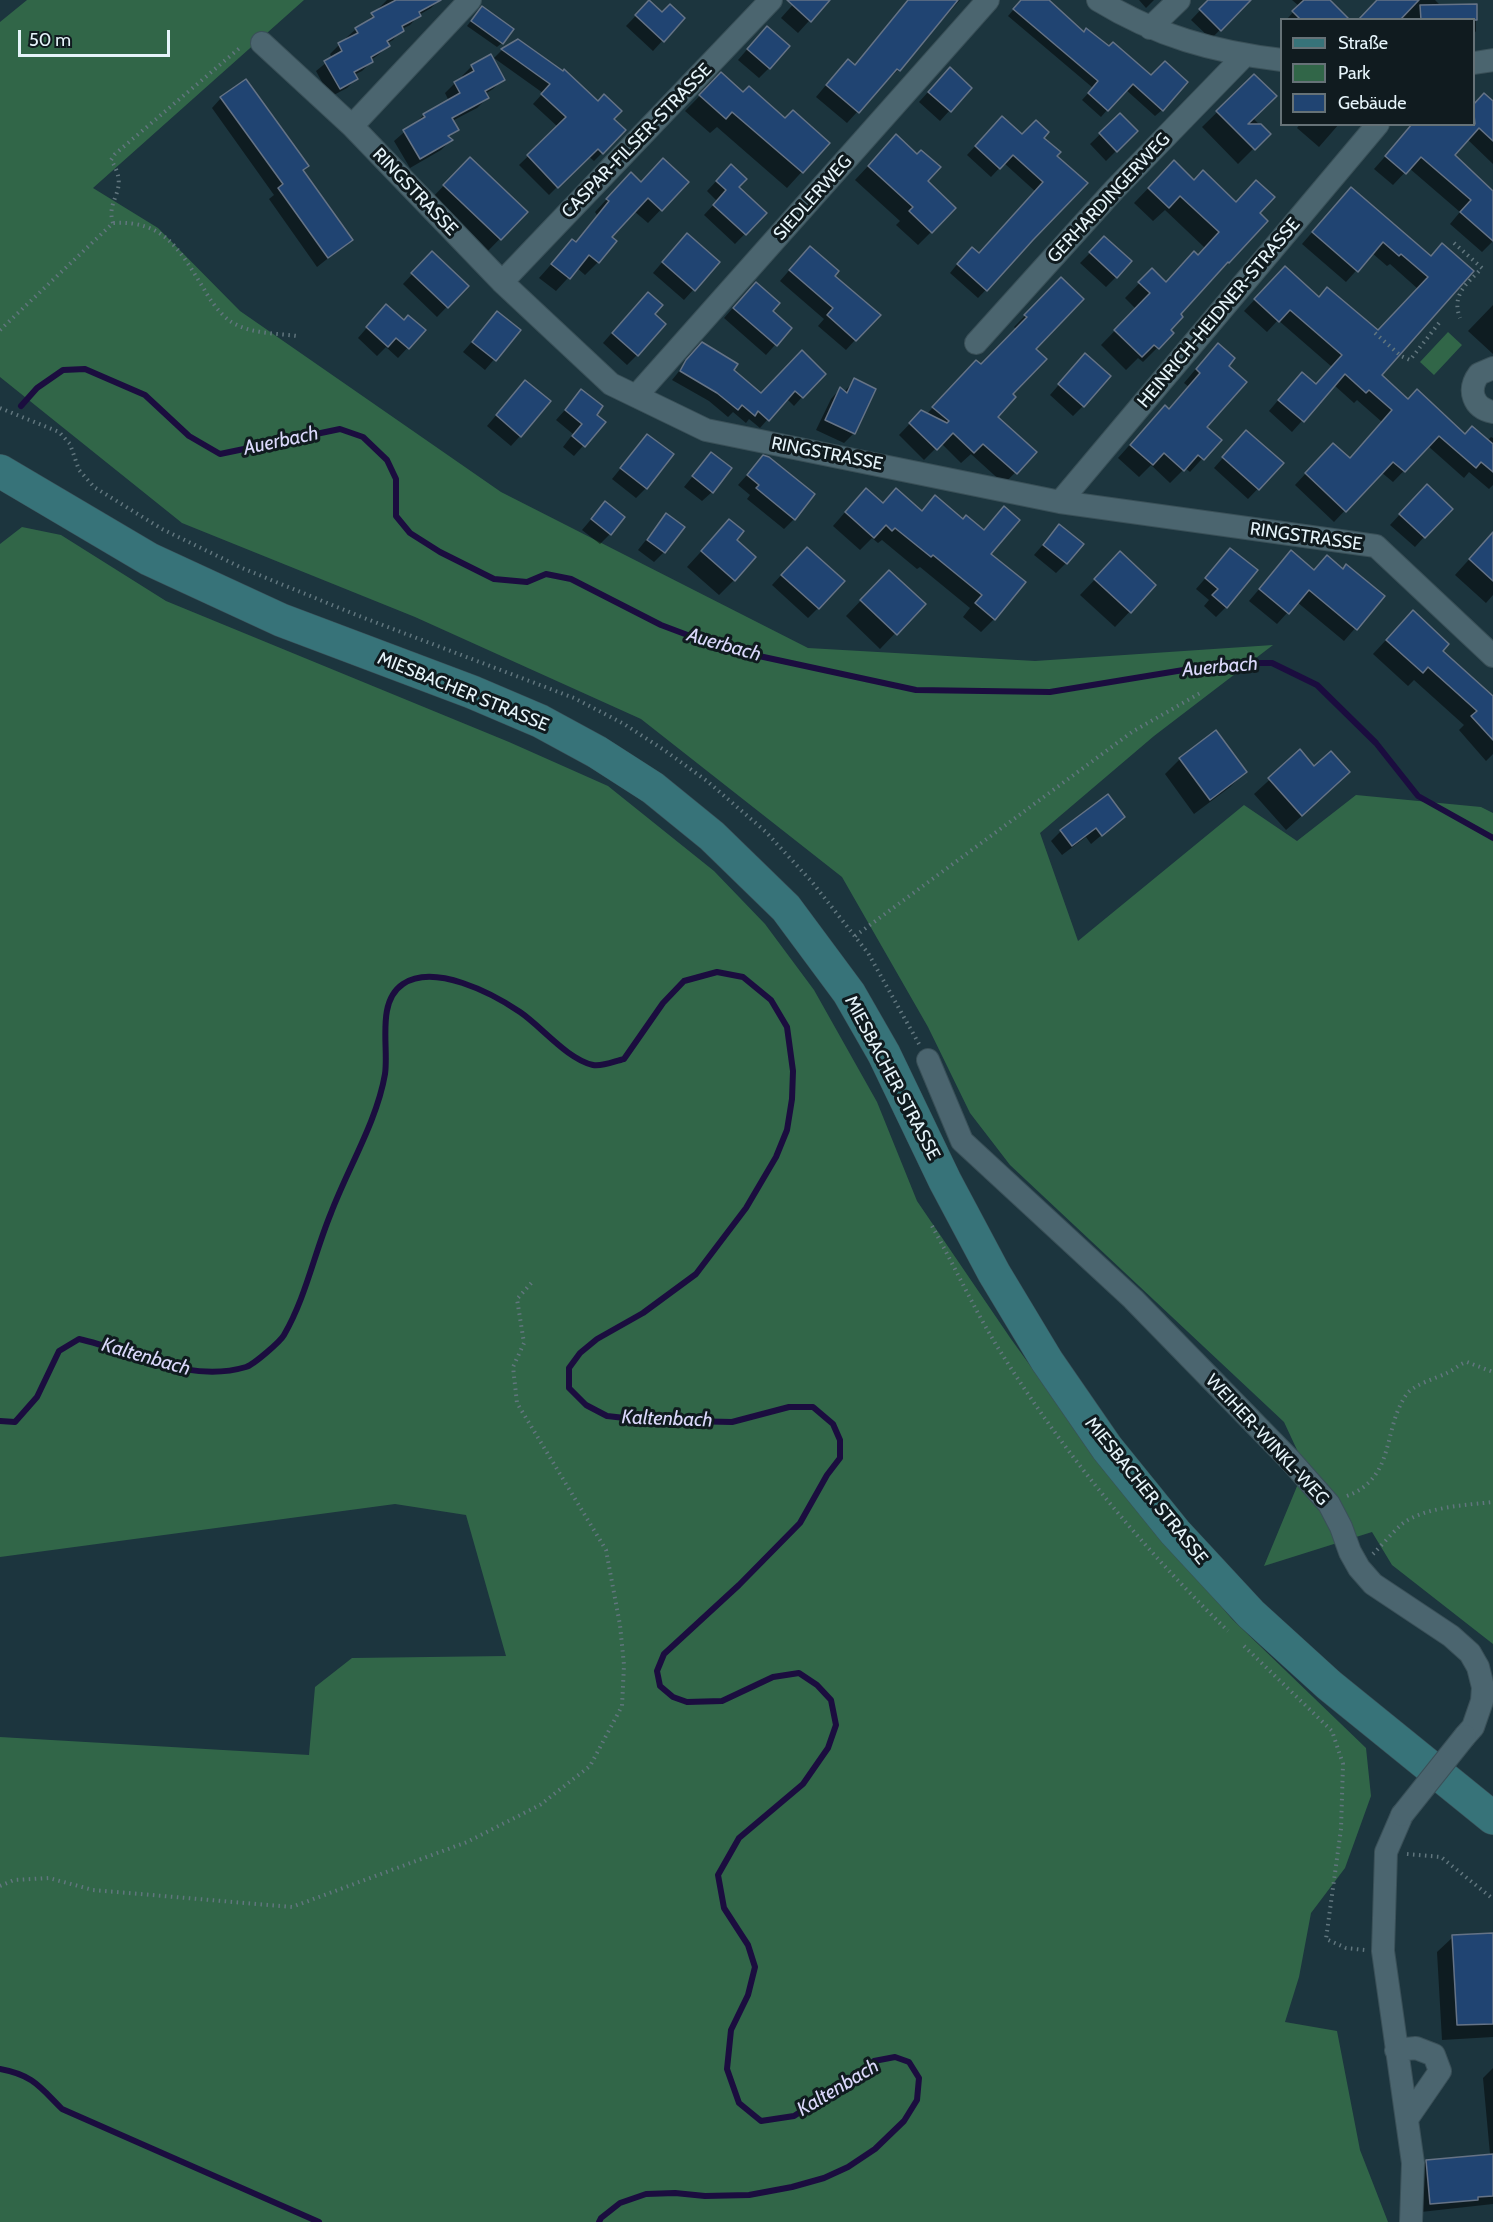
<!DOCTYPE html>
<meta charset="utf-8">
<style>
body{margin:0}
#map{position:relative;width:1493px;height:2222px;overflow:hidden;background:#1c353e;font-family:Cabin,sans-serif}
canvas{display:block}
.legend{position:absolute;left:1280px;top:18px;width:195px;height:108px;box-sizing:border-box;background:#101b1f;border:2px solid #667277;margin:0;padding:8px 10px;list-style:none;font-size:18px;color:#e6f4fa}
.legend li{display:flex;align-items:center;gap:12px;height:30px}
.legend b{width:30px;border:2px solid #667277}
.scale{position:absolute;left:18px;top:30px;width:152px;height:27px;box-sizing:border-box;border:3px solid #e6f4fa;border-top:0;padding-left:8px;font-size:18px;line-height:21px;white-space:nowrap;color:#e6f4fa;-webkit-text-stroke:4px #101b1f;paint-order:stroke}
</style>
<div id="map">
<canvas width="1493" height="2222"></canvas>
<ul class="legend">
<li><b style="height:8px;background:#377379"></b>Straße</li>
<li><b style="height:16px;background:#316648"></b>Park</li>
<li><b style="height:16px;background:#204472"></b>Gebäude</li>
</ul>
<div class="scale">50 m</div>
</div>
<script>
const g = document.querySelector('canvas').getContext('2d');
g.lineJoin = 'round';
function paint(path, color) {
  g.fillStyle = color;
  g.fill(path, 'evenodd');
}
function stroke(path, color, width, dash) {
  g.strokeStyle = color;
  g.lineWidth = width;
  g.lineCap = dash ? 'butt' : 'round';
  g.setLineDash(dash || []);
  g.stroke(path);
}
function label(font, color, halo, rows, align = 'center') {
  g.font = font + ' Cabin,sans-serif';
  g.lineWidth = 6;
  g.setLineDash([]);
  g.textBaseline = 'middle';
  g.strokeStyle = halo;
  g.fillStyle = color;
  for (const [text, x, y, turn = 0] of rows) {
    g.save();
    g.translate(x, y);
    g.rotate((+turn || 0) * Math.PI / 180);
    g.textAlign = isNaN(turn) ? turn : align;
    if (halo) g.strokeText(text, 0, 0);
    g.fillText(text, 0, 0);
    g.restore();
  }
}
const green = new Path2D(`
 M27,0H304L93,188L158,228L240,311L501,492L808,648L1035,661L1273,645L1154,736L1040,833L1078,941L1244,805L1297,841L1356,795L1481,807L1493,813V1644L1392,1565L1372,1532L1264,1566L1305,1467L1284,1422L1010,1165L970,1113L928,1027L842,877L641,719L415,617L182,523L0,377V22Z
 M1448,332L1462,345L1434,375L1420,362Z
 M22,527L61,535L166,601L509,742L608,786L714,871L765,924L814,990L877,1102L917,1201L1011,1339L1115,1483L1232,1619L1366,1748L1371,1796L1345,1868L1311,1913L1299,1977L1285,2022L1337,2031L1360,2150L1388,2222H0V1737L309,1755L315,1687L352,1658L506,1656L466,1515L395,1504L0,1557V544Z`);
const shadow = new Path2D(`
 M387,0H439L431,8L419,15L410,25L402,29L393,40L386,44L388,46L378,55L371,60L372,61L362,71L354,75L356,79L347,88L330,97L316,71L332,58L330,54L339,45L347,40L346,38L356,29L379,11L378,9Z
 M797,0H828L798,33L781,18Z
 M909,0H960L898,70L887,81L886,80L847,123L816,97L837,72L854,66Z
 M1022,0H1047L1162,110L1155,116L1125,89L1101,117L1082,100L1093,88L1008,16Z
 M1139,0H1154L1146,8Z
 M1210,0H1249L1211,39L1191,20Z
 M1292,0H1332L1330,2L1341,20H1286L1299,6Z
 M1379,0H1435L1441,6L1476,5V31L1474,34V20H1403V14Z
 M649,2L662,14L683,18L653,51L626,26Z
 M477,13L502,43L497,47L467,26Z
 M757,38L769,68L759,78L738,60Z
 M502,50L612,119L602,153L594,161L588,156L549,195L519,165L558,127L533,104L543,93L494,58Z
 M472,66L503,79L493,89L485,94L487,98L477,108L452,121L457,130L448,138L451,140L441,150L410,168L394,141L424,115L449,101L445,93L455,83L463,78L462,76Z
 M721,74L743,94L785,120L828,143L787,188L717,127L710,133L685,111Z
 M1254,76L1253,118L1268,134L1238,164L1202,127Z
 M940,79L970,88L940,121L919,102Z
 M221,98L302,171L351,240L317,267L269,199L274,195L212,108Z
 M1493,103V164L1467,139L1453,155L1493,193V241L1482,252L1450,224L1460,212L1409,168L1393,185L1374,169L1398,142L1474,124V105Z
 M1120,115L1136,131L1106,161L1090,144Z
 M1300,124H1339L1319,147L1297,128Z
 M994,126L1022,136L1042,138L1055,156L1054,218L978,298L950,273L963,257L979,255L1036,192L1004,163L991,177L967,155Z
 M883,150L926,182L931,232L918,245L896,225L900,221L855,180Z
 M455,174L526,212L485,254L429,201Z
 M721,176L765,213L735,244L704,215L717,201L707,191Z
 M1159,177L1194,181L1257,213L1228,262L1179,315L1169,330L1172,333L1143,362L1138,358L1126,370L1101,345L1136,309L1125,298L1152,270L1166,283L1205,248L1165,210L1153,221L1134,203Z
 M687,182L648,223L634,211L610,237L598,262L585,275L577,268L556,291L539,278L572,241L575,243L597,215L595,212L618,187Z
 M1340,200L1430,257L1472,271L1380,375L1408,401L1465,435L1487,441L1491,437L1493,438V485L1489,489L1469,472L1464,478L1428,446L1393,482L1381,472L1334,522L1295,485L1322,456L1349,460L1382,422L1357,400L1354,403L1334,385L1292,432L1269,411L1291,385L1316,386L1332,367L1278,320L1267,332L1244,311L1274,279L1377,331L1418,289L1390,264L1387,266L1372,253L1346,282L1302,244Z
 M677,245L718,262L684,300L653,273Z
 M1095,248L1116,277L1106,287L1080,263Z
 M432,253L467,286L437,317L403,284Z
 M800,258L833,276L855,340L846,350L818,326L824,319L780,281Z
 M1061,279L1034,349L1011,395L996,417L1035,452L1004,484L971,454L961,463L941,443L924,460L899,435L921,412L926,415L965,373L981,366L1016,329L1014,327Z
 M746,293L790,328L766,355L724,318Z
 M638,303L653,314L637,355L627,365L603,343Z
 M1493,305V354L1468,331Z
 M497,313L519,330L485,370L463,352Z
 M377,316L404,322L424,330L398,358L386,347L377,356L358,338Z
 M802,352V397L794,406L786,398L760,428L749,419L746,423L733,412L728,417L709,401L672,380L694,353L733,370L761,395Z
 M1205,358L1227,366L1205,428L1219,440L1190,472L1185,468L1170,483L1151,465L1139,477L1118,458L1152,420L1168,410L1189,387L1184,383Z
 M1076,365L1083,406L1073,416L1050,395Z
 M855,380L854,433L844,443L816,430L831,399L840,389L844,392Z
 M582,391L595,415L604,422L574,456L563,447L573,434L556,420Z
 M516,392L520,436L511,446L487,426Z
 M647,436L646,488L636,498L612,479Z
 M1237,442L1282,463L1248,499L1214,468Z
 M711,454L712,492L702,501L684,487Z
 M763,457L794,519L784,529L747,499L750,495L738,485Z
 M1417,496L1424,537L1415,547L1390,525Z
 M605,503L610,534L600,544L582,530Z
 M853,503L882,505L921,512L989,554L994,619L981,632L963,617L970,608L920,567L917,569L882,540L878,543L872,538L860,550L833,526Z
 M666,515L664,552L654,562L638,550Z
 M729,521L735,540L734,580L719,595L687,567Z
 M1059,526L1066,563L1056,573L1034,555Z
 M1493,533V595L1486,603L1455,575Z
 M1230,550L1226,607L1216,617L1204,606L1209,600L1196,589Z
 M1291,552L1313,571L1342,570L1383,596L1344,641L1297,602L1277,624L1249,601Z
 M797,558L818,608L808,618L772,585Z
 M1105,569L1154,586L1115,627L1080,595Z
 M874,587L923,604L880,649L846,616Z
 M1399,626L1441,651L1493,698V754L1486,761L1459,730L1464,725L1414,680L1408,686L1373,654Z
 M1300,752L1333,788L1286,830L1254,794Z
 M1180,759L1245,772L1230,787L1194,814L1165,774Z
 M1107,796L1123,817L1091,844L1086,837L1062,855L1051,841L1061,831Z
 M1493,1935V2037L1442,2040L1437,1952L1453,1937Z
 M1493,2068V2204L1421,2212L1418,2170L1427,2161L1490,2154L1483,2078Z`);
const stream = new Path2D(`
 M21,406L37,388L63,370L85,369L145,395L189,436L220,454L340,429L363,437L387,460L396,479V516L410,533L440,552L494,579L527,582L546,574L571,579L661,625L722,648L916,690L1050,692L1226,663H1272L1317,685L1376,743L1418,796L1493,838
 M0,1421L15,1422L37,1397L59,1351L79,1339C133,1351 189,1384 246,1367C253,1365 280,1342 284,1335C306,1297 314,1254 331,1213C348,1168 377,1121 385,1074C389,1047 376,1002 403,984C434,963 492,993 520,1012C542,1027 567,1059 593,1065C602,1067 615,1061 624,1059L663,1003L684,981L717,972L743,977L771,1000L787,1027L793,1071L792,1099L787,1130L776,1157L746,1208L696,1274L643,1313L597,1339L580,1353L569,1368V1388L586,1405L607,1416L643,1420L732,1422L789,1407H813L833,1424L840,1440V1458L827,1475L800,1523L739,1585L664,1654L657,1671L660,1686L673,1697L687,1702L722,1701L773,1677L799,1673L817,1685L831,1700L836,1725L828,1748L803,1784L739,1838L718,1875L724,1908L748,1945L755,1967L748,1995L731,2030L727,2069L739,2103L761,2121L794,2116L853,2078L874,2061L895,2057L909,2062L919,2078L917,2100L904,2121L875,2149L848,2167L824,2178L792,2187L749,2195L705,2196L675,2193L646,2194L620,2203L601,2218L599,2222
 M0,2069C33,2075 40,2087 62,2109L319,2222`);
const building = new Path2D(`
 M396,0H441L419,12L421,16L402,26L404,31L387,41L390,46L371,57L373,62L354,72L358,79L340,89L324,61L342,51L338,43L358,33L355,28L374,17L371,13Z
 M649,0L662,12L670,4L685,18L664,42L635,15Z
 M787,0H830L811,22Z
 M908,0H958L900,71L897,69L859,113L826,85L848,59L855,65Z
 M1021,0H1049L1084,32L1086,28L1109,46L1113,42L1151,75L1165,61L1188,82L1163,111L1133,84L1108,111L1088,93L1098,81L1013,9Z
 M1208,0H1251L1221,31L1199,9Z
 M1304,0H1330L1350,20H1301L1292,11Z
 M1377,0H1419L1400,20H1358Z
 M1477,4V20H1421L1420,5Z
 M482,6L514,29L503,44L471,21Z
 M767,26L790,46L770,69L747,49Z
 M518,39L563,71L564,69L598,101L604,94L622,111L614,119L626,130L603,154L598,149L558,188L527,155L566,117L541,94L550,84L501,49Z
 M491,54L505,80L485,91L489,98L452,118L459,130L448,136L453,140L420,159L403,130L425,117L423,114L460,93L454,82L474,71L471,65Z
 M950,67L972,88L951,112L928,92Z
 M721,72L743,92L749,86L785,118L793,110L830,143L803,173L732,112L726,119L699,95Z
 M1254,74L1277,96L1248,124H1261L1271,134L1255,150L1216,111Z
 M246,79L309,166L303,170L353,240L328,258L278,188L283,184L220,97Z
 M1484,93L1493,101V141L1479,128L1455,155L1493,191V241L1460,212L1471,200L1421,157L1406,174L1385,156L1412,124H1475L1473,105Z
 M1120,113L1138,131L1117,152L1099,133Z
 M1002,116L1022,134L1036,120L1049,132L1044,138L1061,152L1057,156L1088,183L1033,240L987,291L957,264L972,247L979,253L1043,182L1013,155L1000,169L975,146Z
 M896,134L917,154L921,150L941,167L928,181L956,208L932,233L909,211L913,207L868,166Z
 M470,157L528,212L501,240L443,185Z
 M663,158L689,182L662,211L648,198L612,237L617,241L599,263L589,255L570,279L551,264L572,239L576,242L609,201L606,199L631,172L641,182Z
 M1174,160L1194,180L1203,170L1236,202L1256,180L1275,197L1260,213L1268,221L1229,263L1228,262L1181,314L1183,317L1171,330L1174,333L1159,349L1154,345L1142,357L1114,330L1150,293L1138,282L1152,268L1166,282L1194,251L1198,255L1219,232L1180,196L1169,208L1148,188Z
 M731,164L747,179L739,187L767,213L746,235L713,205L726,190L716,181Z
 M1351,187L1431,256L1442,243L1474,271L1382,375L1408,399L1417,389L1465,434L1472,426L1493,444V472L1481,462L1476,468L1439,436L1405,472L1393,462L1346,512L1305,473L1333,443L1350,458L1392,410L1369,390L1366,393L1345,374L1304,422L1278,400L1302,372L1316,384L1342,355L1290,310L1279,322L1254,299L1285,266L1319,297L1327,287L1378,330L1428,277L1401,254L1399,256L1383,242L1358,272L1312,232Z
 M687,233L720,262L695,291L662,262Z
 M1104,236L1132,261L1117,278L1089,252Z
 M810,246L839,271L835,276L881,315L856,341L827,315L833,308L789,270Z
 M432,251L469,286L448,308L411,273Z
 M1061,277L1084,299L1036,349L1047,359L1013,394L1016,397L998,417L1037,452L1017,474L983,444L974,453L953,433L937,450L909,423L921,410L947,423L949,421L932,407L976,360L981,364L1027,317L1024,315Z
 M756,282L780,303L773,311L792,328L777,346L733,308Z
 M648,292L663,305L655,314L666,324L638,356L612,333Z
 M386,304L404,320L408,315L426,330L409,349L396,338L388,347L366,327Z
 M497,311L521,330L496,361L472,342Z
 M702,342L738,364L734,370L761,393L802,350L826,374L803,398L795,391L769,421L758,411L755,416L742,405L738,410L717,393L680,371L686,360Z
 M1218,343L1235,358L1229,366L1247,382L1207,427L1222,440L1204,460L1198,455L1184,471L1164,453L1153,465L1130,445L1165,405L1169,409L1200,373L1196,369Z
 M1085,353L1111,376L1084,407L1058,384Z
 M854,378L876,389L855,434L825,420L840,387L847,393Z
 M525,380L551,401L521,437L496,415Z
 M581,389L603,406L597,415L606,422L585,447L572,436L582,424L565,410Z
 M1246,430L1284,463L1259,490L1222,457Z
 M647,434L674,454L647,489L620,468Z
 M711,452L732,468L713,493L692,476Z
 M763,455L769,457L815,494L795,520L756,488L759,485L747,475Z
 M1427,484L1453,509L1425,538L1399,514Z
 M866,488L883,503L896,488L922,511L935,495L963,519L966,515L984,530L1004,506L1020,520L991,554L1026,582L995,620L975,603L982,595L933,555L931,557L895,528L892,531L886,525L874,538L845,512Z
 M605,501L625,517L611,535L591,519Z
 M666,513L685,527L665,553L647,540Z
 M729,519L744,531L737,540L756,557L735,581L701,551Z
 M1059,524L1084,544L1067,564L1043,545Z
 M1493,532V581L1469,559Z
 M807,547L845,581L819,609L781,575Z
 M1230,548L1258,570L1227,608L1212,595L1218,589L1205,578Z
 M1291,550L1314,570L1327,555L1343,569L1346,564L1385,596L1357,630L1309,590L1289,614L1259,589Z
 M1120,551L1156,585L1131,613L1094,579Z
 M889,570L926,604L897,635L860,600Z
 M1413,610L1449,644L1443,651L1493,696V740L1471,716L1477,711L1428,667L1423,673L1386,640Z
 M1216,730L1247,772L1210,800L1179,758Z
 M1300,749L1314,766L1331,751L1350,772L1302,816L1268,778Z
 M1108,794L1125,817L1102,836L1096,828L1072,846L1060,830Z
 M1493,1933V2024L1457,2025L1452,1935Z
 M1493,2154V2196L1478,2197V2200L1430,2204L1426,2160Z`);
const path = new Path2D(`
 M113,223C105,198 131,191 111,160L115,154L242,46
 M1454,243L1482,268C1467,284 1451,294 1460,318
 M0,330L113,223C164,220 179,249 204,289C210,300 220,314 230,321C249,334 275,333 297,336
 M1375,333L1401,356L1410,360L1439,323
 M0,408L59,432L70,444L79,470L94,487L162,529L242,568L359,616L574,698L624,724L664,750L707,781L766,832L812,882L868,953L919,1044
 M855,936L1132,732L1202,692
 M932,1226C955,1267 975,1311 1000,1351C1063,1452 1142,1548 1228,1631
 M1347,1496C1396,1477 1382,1431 1406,1395C1414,1384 1435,1379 1447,1373C1454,1370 1459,1364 1467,1362L1493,1372
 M1373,1554C1382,1545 1392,1533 1402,1524C1424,1507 1466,1505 1493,1502
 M1244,1646L1332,1731L1343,1764L1341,1829L1326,1939L1346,1948L1365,1950
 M1407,1854L1441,1857L1493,1899
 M0,1886L14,1880L49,1878L93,1890L292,1907L467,1842L540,1805L590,1766L622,1706L624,1665L620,1625L606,1550L517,1403L513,1367L524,1343L517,1299L534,1280`);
const minor = new Path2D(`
 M1098,0C1157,36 1214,52 1282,60
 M1150,28L1179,0
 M262,43L352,126L502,282L611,384L706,430L1060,502L1376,546L1493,656
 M1474,63L1493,60
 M352,126L470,0
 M502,282L771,0
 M976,343L1114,190L1244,56
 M1493,368L1479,374C1467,390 1473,408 1493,412
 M637,395L988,0
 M1060,502L1378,124
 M928,1060L962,1141L1133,1299L1291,1461L1329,1504L1341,1527L1350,1552L1359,1568L1373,1584L1451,1636L1470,1653L1478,1667L1483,1687L1482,1701L1473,1727L1465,1736
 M1402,1815L1386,1852L1383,1951L1413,2163L1411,2222
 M1396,2050L1416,2048L1434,2055L1440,2071L1407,2119`);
const secondary = new Path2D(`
 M0,471L149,559L281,620L472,692L540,721L597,752L653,788L712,836L786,908L849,993L884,1054L945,1181L994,1273L1047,1361L1107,1448L1175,1532L1251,1614L1329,1685L1493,1818`);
const minorBridge = new Path2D(`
 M1402,1815L1465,1736`);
const streetNames = [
 ["CASPAR-FILSER-STRASSE",637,141,-46],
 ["RINGSTRASSE",415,192,46],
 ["SIEDLERWEG",813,198,-48],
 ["GERHARDINGERWEG",1109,198,-47],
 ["HEINRICH-HEIDNER-STRASSE",1219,313,-50],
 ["RINGSTRASSE",827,454,11],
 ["RINGSTRASSE",1306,537,8],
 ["MIESBACHER STRASSE",463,692,22],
 ["MIESBACHER STRASSE",892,1078,62],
 ["WEIHER-WINKL-WEG",1267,1440,47],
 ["MIESBACHER STRASSE",1146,1491,51]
];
const waterNames = [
 ["Auerbach",281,441,-12],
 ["Auerbach",724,645,16],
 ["Auerbach",1220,667,-5],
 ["Kaltenbach",146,1357,16],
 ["Kaltenbach",667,1419,2],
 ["Kaltenbach",838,2088,-31]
];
paint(green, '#316648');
paint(shadow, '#0007');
stroke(stream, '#1b0d3f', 6);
paint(building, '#204472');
stroke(building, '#657386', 1.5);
stroke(minor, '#3a5058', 24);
stroke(secondary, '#3a5058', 34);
stroke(path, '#61767e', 4, [1.5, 4.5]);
stroke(minor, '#4b656f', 22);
stroke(secondary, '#377379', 33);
stroke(minorBridge, '#3a5058', 24, []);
stroke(minorBridge, '#4b656f', 22);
label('18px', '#e6f4fa', '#101b1f', streetNames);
label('italic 20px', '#dbd8fb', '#101b1f', waterNames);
</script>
